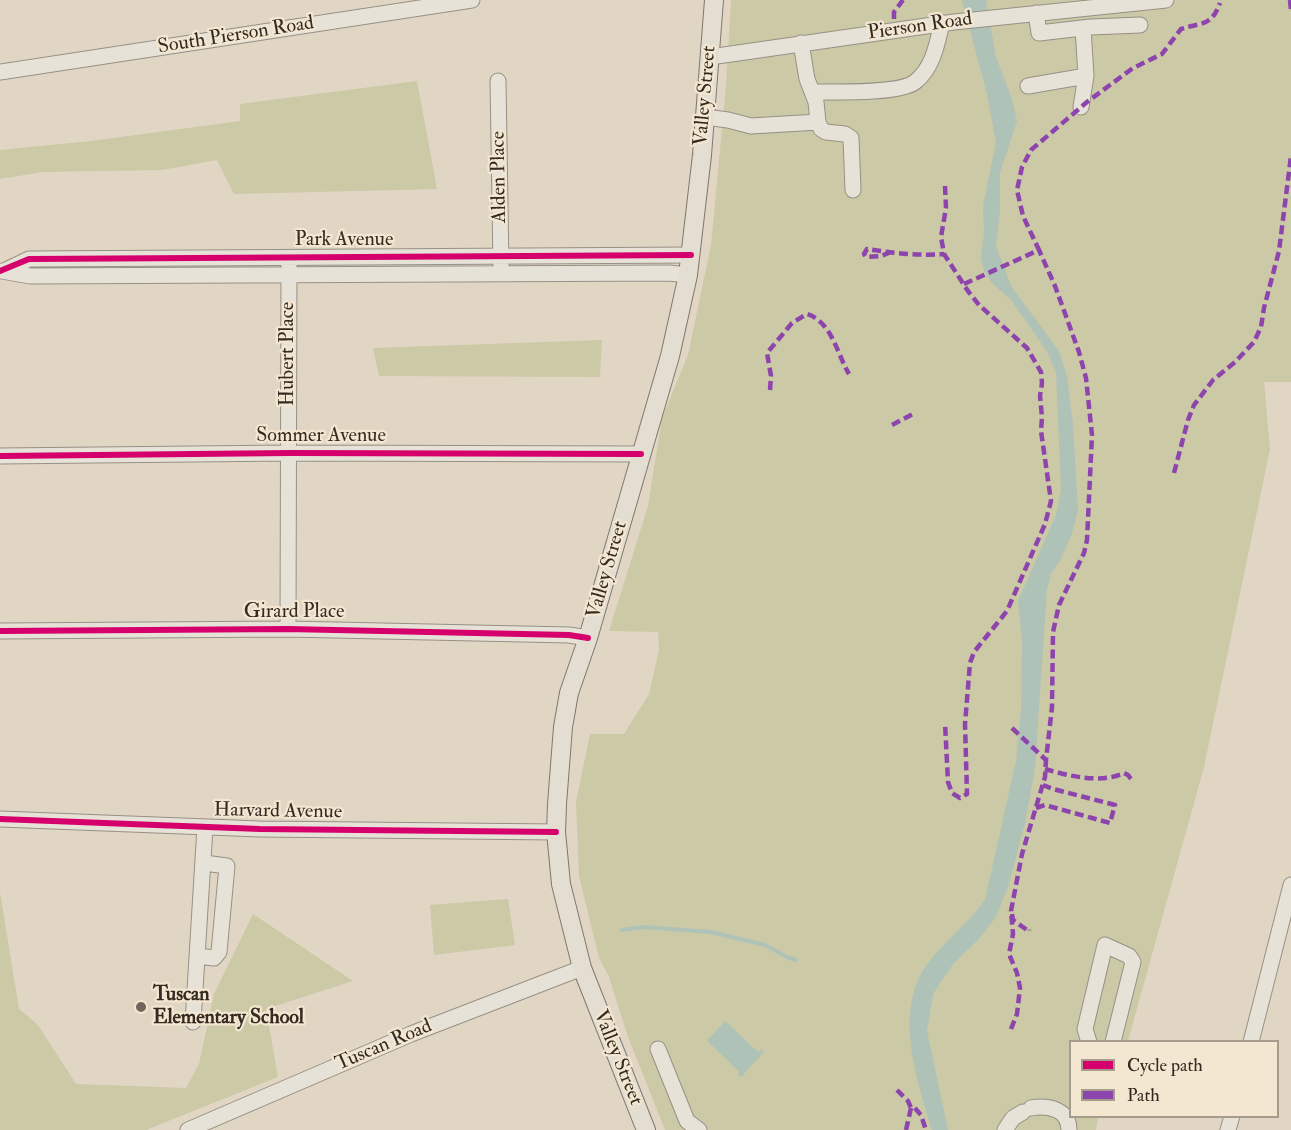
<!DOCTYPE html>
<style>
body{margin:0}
#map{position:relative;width:1291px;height:1130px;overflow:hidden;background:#e1d6c4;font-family:"IM FELL Double Pica",serif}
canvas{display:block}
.legend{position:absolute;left:1069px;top:1040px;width:210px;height:78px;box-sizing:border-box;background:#f3e7d1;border:2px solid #a79b8b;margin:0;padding:8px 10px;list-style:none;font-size:18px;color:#352a22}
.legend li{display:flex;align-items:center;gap:12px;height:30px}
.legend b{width:30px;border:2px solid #a79b8b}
</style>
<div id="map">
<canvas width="1291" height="1130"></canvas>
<ul class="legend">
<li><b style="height:8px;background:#d6006c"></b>Cycle path</li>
<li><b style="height:8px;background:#8e44ad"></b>Path</li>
</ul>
</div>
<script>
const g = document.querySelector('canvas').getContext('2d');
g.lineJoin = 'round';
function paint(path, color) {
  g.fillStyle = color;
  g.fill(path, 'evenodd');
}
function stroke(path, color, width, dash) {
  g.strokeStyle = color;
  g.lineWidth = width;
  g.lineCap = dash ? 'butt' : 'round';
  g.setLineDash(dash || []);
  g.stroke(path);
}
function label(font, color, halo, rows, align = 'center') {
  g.font = font + ' "IM FELL Double Pica",serif';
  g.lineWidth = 4.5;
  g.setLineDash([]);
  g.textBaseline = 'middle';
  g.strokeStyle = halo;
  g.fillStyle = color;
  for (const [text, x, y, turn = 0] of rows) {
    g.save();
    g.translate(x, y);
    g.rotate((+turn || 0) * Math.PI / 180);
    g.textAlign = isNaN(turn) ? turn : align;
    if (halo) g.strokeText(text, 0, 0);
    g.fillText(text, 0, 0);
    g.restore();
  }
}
const green = new Path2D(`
 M731,0H1291V382H1264L1270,449L1204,767L1128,1041L1070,1042V1116L1098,1117L1096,1130H665L628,1037L609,977L599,958L579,876L576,802L590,734H624L649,694L659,650L658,632L609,631L648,506L662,418L688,355L711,245L726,86Z
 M417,81L437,189L234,194L217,160L162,170L43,172L0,179V150L91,141L240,121V104Z
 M602,340L600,377L379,376L373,348Z
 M0,892L19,1009L38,1025L76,1084L186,1088L199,1064L214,994L253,914L353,981L266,1009L278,1077L146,1130H0Z
 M508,899L515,945L434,955L430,905Z`);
const water = new Path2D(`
 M962,0H986L996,57L1012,99L1017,121L1000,173V210L996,246L1011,286L1059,351L1067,376L1073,424L1078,511L1071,536L1061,559L1051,574L1047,590L1035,768L1025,823L1008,887L996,917L979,939L953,964L933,994L927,1031L948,1130H932C916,1076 891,1006 932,958C949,938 969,922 985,900L1016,761L1021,710L1022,640L1018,601L1056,515L1061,490L1056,372L1046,350L1011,300L992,283L984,271L981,257L984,233L983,205L996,143L987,94Z
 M725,1021L758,1052L762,1049L764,1052L741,1077L738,1074L740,1072L707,1041Z`);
const stream = new Path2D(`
 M622,930L643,927L711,932L765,945L787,957L796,960`);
const path = new Path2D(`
 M1027,930H1034`);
const minor = new Path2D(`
 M1036,13L1039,33L1091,27L1140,25
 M801,43L807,79L816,102L818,122L821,129L826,132L845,134L851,138L853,190
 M710,57L954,22L1166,0
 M0,72L472,0
 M498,81L501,267
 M1028,86L1086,76
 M813,92C834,92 900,94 915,82C933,68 937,44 942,23
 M1081,107L1086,76L1083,28
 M705,117L728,120L751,126L818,122
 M2,271L30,276L669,273L688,275
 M4,271L29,259L691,255
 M0,456L290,453L641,454
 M288,629L289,263
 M0,631L288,629L569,635L588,638
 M0,819L260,829L556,832
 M198,956L214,958L219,952L227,866L204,863
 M193,1022L205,827
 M1089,1042L1085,1029L1105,945L1129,956L1133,962L1113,1042
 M1251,1042L1291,885
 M658,1049L687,1121L699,1130
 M1031,1108C1048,1105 1069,1109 1069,1130
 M188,1130L411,1034L582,968
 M1005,1130L1013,1118L1023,1112
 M1228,1130L1232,1116`);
const major = new Path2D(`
 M646,1130L582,968L561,884L556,832L557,804L563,727L569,693L588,638L670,356L688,275L702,155L714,0`);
const quiet = new Path2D(`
 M1290,0L1291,10
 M894,19V12L903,0
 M945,186L946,208L941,237L944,254L968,291L979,305L1027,348L1041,372L1042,383L1040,396L1042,417L1041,431L1051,501L1045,524L1007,611L974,652L970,663L965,724L967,794L960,798L952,793L948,782L945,723
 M891,252L881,256L866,257L864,254L867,249C892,253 919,256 944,254
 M964,284L1039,250L1023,216L1017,190L1022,167L1031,150L1087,102L1133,68L1162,54L1181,29C1202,22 1211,27 1220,3
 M770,390L771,376L767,353L792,323L807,314C832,322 837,354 849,374
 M892,425L913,414
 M1174,473L1188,420L1194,405L1213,380L1235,362L1254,342L1261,327L1264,308L1279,251L1291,156
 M1012,728L1046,760L1052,707L1053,632L1059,605L1084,553L1087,540L1092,435L1086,378L1079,352L1055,286L1039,250
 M1045,769C1069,776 1101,784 1124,773L1128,775L1131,779
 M1036,808L1045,805L1110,823L1115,805L1053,789L1043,785
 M1012,914L1013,920L1027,930
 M1011,1029L1017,1014L1020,988L1017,973L1009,954L1013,934L1011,911L1022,854L1045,777L1046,760
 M897,1090L908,1101L911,1108
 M906,1130L911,1108L914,1107L921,1115L926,1130`);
const cycleway = new Path2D(`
 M0,271L29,259L691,255
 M0,456L290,453L641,454
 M0,631L288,629L569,635L588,638
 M0,819L260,829L556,832`);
const markers = [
 [141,1007,6,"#71665b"]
];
const streetNames = [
 ["Pierson Road",920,27,-8],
 ["South Pierson Road",236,36,-9],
 ["Valley Street",706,96,-85],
 ["Alden Place",500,177,-91],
 ["Park Avenue",344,241],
 ["Hubert Place",289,354,-90],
 ["Sommer Avenue",321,437],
 ["Valley Street",608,570,-74],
 ["Girard Place",294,613],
 ["Harvard Avenue",278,812,1],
 ["Tuscan Road",384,1046,-23],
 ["Valley Street",617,1058,68]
];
const poiNames = [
 ["Tuscan",153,996],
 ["Elementary School",153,1019]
];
paint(green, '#cbc9a6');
paint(water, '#afc2b7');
stroke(stream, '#afc2b7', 4);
stroke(minor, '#979085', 17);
stroke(major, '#7f786e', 20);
stroke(path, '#a8a39b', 2, [4.5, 3]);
stroke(minor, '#e7e2d8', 15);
stroke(major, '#e3ddd2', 18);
stroke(quiet, '#8e44ad', 4.5, [9, 4.5]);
stroke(cycleway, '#d6006c', 6);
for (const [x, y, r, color] of markers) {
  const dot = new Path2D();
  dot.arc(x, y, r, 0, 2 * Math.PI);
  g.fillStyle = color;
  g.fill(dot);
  stroke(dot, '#f3e7d1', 2);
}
label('20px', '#352a22', '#f3e7d1', streetNames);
label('bold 20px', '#352a22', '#f3e7d1', poiNames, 'left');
</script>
